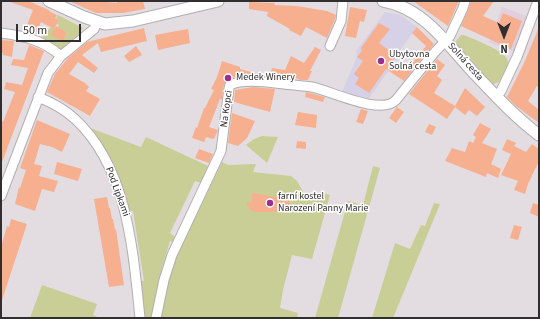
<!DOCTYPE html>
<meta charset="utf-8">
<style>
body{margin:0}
#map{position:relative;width:540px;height:319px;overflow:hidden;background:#e3dde2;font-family:"Source Sans 3",sans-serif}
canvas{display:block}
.frame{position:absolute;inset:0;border:2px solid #302e2f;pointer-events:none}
.north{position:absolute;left:484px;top:16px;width:40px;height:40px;-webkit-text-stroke:3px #fff;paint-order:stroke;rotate:180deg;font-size:11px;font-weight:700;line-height:16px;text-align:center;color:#302e2f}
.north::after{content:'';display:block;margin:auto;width:14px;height:18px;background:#302e2f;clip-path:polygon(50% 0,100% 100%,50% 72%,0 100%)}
.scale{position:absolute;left:16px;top:24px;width:65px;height:18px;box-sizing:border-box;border:2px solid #302e2f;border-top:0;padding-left:5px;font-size:12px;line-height:14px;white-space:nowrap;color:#302e2f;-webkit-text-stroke:3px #fff;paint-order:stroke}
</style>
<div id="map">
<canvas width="540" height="319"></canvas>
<div class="frame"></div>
<div class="north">N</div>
<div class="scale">50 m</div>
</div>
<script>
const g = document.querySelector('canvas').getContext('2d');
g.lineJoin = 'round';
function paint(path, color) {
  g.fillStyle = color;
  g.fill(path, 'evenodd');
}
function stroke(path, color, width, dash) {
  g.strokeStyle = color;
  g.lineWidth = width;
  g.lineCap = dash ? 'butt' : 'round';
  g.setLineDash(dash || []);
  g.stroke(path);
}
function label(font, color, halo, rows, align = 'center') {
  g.font = font + ' "Source Sans 3",sans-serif';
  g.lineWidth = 3;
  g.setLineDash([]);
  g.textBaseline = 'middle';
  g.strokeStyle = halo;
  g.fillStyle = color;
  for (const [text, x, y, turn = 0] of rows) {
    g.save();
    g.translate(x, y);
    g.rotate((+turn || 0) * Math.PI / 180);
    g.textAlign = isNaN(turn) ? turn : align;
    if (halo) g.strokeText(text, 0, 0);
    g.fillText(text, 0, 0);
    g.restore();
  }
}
const commercial = new Path2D(`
 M385,12L401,15L417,27L400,50L402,52L367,101L341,94L357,57L356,51Z`);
const education = new Path2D(`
 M502,7L527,16L514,52L489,42Z`);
const green = new Path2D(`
 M58,15L83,28L79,34L61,50L42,37L51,27L55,29L63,40L67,32L58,27L59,25L57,24L59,20L56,18Z
 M461,35H464C473,39 509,52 508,62C508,68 502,77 499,82L493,84L457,45L456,41Z
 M90,128L141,147L146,137L208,166L201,183L195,181L170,233L175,237L173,242L170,241L161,271L163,273L154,318H142L139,281H144L133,211H129L89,129Z
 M262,136L278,137L267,163L246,145L254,139Z
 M222,162L228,165L256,164L253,172L291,176L297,181L304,193L319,198L321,192L330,195L312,259L292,255L283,290L280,308L298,313L297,318H158L160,305L181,243L183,242Z
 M373,166L380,168L338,318H315L348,201L363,205Z
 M434,203L440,204L393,318H372L395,243L410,249L421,225L425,226Z
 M42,285L97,304L93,315L100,318H30Z`);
const building = new Path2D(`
 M10,1H28L49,10V11L57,15L55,18L59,20L54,29L41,22L36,33L25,30L33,10L10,2Z
 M69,1H93L117,3V1H143L145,9L123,13H96Z
 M413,1H459L448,26Z
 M471,1H494L483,16L499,23L503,13L522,21L511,49L461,26L468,10Z
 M249,2L275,3L274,5L297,6L327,11L336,15L335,19L327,38L306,27L301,36L289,30L290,29L267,16L268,12L249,9Z
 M350,7L367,10L364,22L360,21L356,38L345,36Z
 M379,23L390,29L379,43L396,56L392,62L406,71L426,46L412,33L417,27L434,44L404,81L386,69L369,93L355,84L359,78L354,74L363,61L357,57L362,51L361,48Z
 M56,26L67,32L63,41L51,35Z
 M539,27V87L537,86L528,101L539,110V123L516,106L507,97L524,63Z
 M144,28L147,41L101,52L98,43L82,55L98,68L94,73L78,62L69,74L85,83L89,87L86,91L100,99L90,116L47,92L55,74L68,58L87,42Z
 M188,29L190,43L158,50L155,35Z
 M1,40L14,41L12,57L3,55V53H1Z
 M29,45L44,51L2,162H1V121L3,122L15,92L4,89L6,82L22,85L28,68L11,65L13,59L24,60Z
 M136,46L142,55L129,62L124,56Z
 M315,47L321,50L310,71H312L308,80H300L290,75L289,79L270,76L272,68L285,70L291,56L304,63Z
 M437,59L445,65L437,76L442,80L434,93L455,106L465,88L485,107L477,116L469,110L465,115L455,107L447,119L409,94Z
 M222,61L240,67V69L266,76H243L235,77L226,81L223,87L222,99H220L209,127L218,130L214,139L206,137L204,142L192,138L196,127L197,128L204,108H205L214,90L211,89L217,77Z
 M253,87L275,89L270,112L234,102L235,90Z
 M306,92L325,97L323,102L305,97Z
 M397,107L404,112L396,123L389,118Z
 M361,109L368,111L363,124L356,122Z
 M298,112L317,115L316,128L295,125Z
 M232,113L255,121L247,138L238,146L228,143Z
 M37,120L70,134L62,152L52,147L40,144L34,164L42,166L39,176L58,181L54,192L42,189L35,211L15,204L19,187L20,188L26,170L20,168Z
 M480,123L491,129L482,143L497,149L491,164L501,169L498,178L487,173L486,177L445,161L452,148L465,152L469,141L473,143L476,137L473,135Z
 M429,124L436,127L432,135L425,132Z
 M507,139L516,143L514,146L526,152L532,144L539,149V161L528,184L525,194L514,190L518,181L501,175L511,154L502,150Z
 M297,141L306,142V149L296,148Z
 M199,149L213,154L209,163L195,158Z
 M57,162L82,169L78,181L54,174Z
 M252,193L282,198V201H290V209H282V212H257L250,210L246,202L252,203Z
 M107,197L109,208H110L112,219H113L115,230L116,229L124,285L109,287L94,199Z
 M533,203L539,205V217L530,213Z
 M11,219L27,224L2,300H1V247L7,226L9,227Z
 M514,225L522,227L518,240L510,238Z`);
const minor = new Path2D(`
 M1,33C24,36 43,40 61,56
 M330,46L341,21L343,1
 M38,97C51,102 64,109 75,119C128,168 133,251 140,318
 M496,97L501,91L517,57L538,1
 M1,196L48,73L61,56L94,29L97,22
 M156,318L164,280L172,255L221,151L229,88L230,85C246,77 277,84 294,85C300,86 306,86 312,87C331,91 381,116 396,100L434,53L450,36L463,8L465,1`);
const tertiary = new Path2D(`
 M49,1L84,17L105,24L133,21L218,1
 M383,1C424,8 447,44 473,72C494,94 514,116 539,135`);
const markers = [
 [381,61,4,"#9a2f90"],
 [228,78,4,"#9a2f90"],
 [270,203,4,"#9a2f90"]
];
const poiNames = [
 ["Ubytovna",389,55],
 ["Solná cesta",389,67],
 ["Medek Winery",236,78],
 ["farní kostel",278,197],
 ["Narození Panny Marie",278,209]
];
const streetNames = [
 ["Solná cesta",465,62,48],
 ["Na Kopci",227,109,-82],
 ["Pod Lipkami",117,192,70]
];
paint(commercial, '#d7d1e7');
paint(education, '#e3cedd');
paint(green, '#c9cd96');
paint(building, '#f6af8f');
stroke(minor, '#b2adb1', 11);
stroke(tertiary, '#b2adb1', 13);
stroke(minor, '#fff', 9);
stroke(tertiary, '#fff', 11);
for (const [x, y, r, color] of markers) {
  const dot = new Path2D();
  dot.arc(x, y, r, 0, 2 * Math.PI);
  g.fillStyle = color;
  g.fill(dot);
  stroke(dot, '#fff', 1.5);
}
label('10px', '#302e2f', '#fff', poiNames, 'left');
label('10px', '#302e2f', '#fff', streetNames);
</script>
